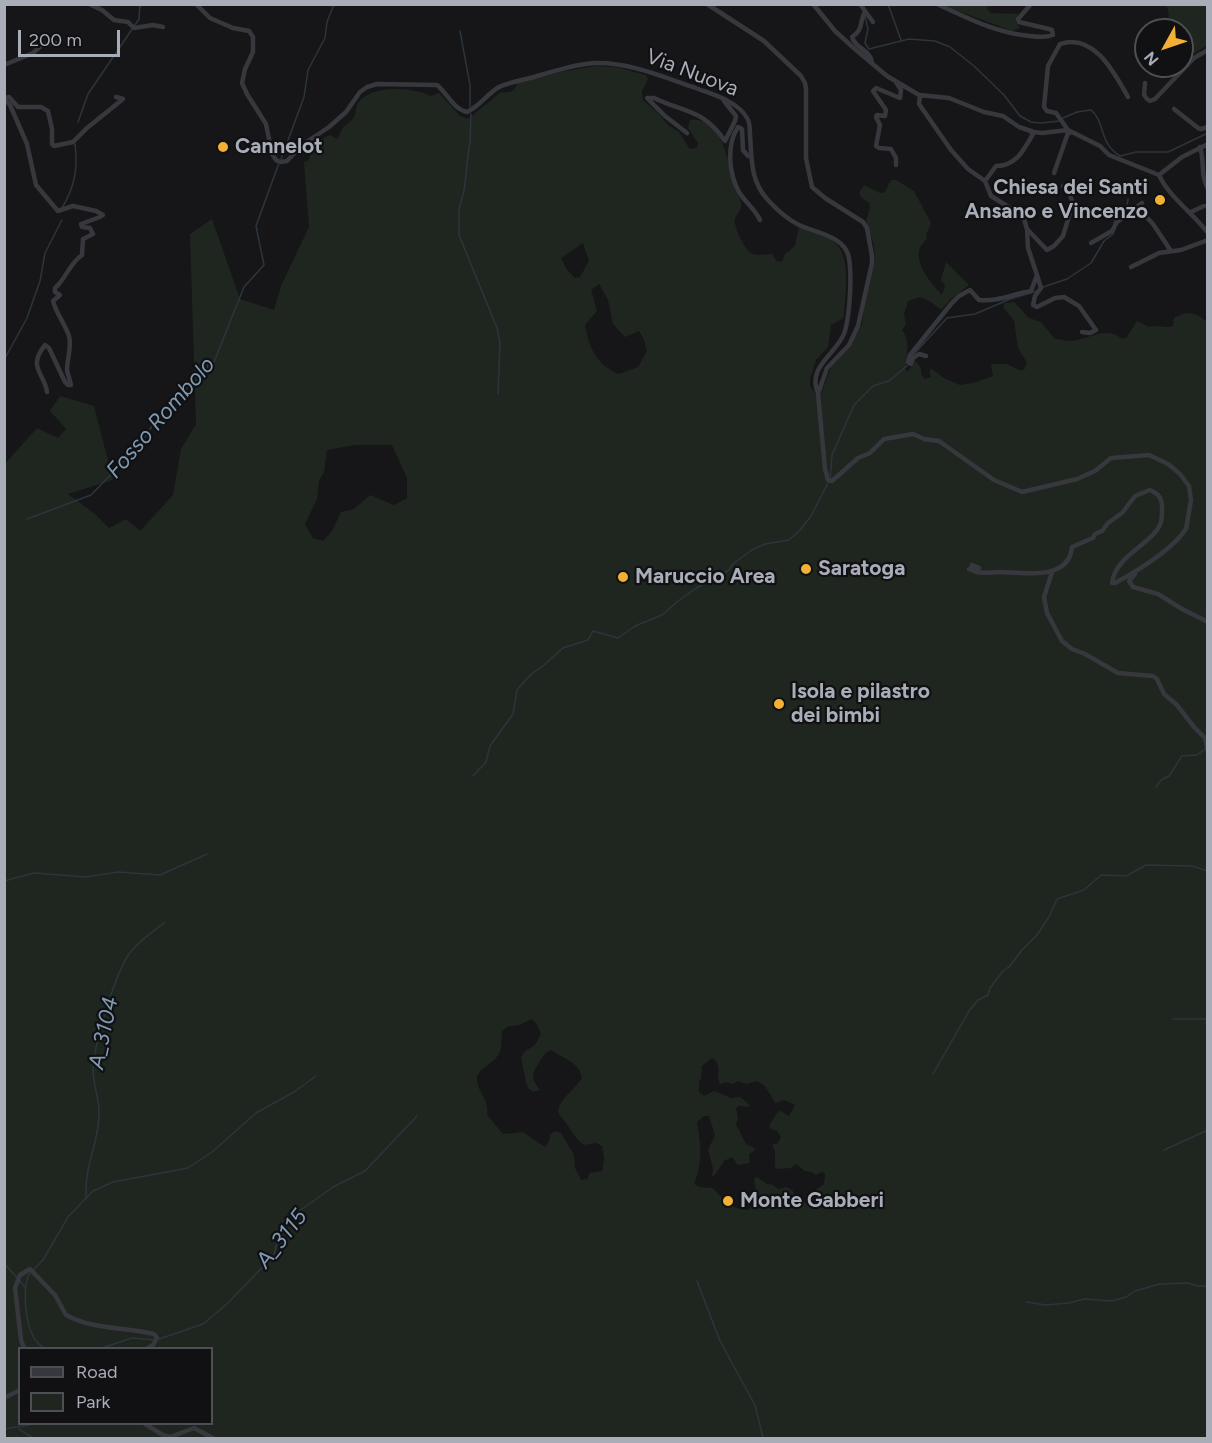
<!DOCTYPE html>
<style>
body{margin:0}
#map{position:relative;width:1212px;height:1443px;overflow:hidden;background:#161618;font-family:Figtree,sans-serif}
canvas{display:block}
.frame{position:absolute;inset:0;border:6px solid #a8adb8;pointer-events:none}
.legend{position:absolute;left:18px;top:1347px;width:195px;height:78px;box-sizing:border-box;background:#111113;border:2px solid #4d4f55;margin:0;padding:8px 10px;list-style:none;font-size:18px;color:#a8adb8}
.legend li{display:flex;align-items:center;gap:12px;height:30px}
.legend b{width:30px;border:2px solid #4d4f55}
.north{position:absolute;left:1134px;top:18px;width:60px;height:60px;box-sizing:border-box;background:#111113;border:2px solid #4d4f55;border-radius:50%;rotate:230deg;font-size:16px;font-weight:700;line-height:24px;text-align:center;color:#a8adb8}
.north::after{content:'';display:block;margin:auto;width:21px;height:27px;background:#f2b134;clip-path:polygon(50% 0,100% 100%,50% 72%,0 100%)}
.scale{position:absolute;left:18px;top:30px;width:102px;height:27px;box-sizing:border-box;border:3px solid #a8adb8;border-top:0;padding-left:8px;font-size:18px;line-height:21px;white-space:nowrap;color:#a8adb8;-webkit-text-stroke:4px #111113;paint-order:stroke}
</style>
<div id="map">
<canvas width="1212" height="1443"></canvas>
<div class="frame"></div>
<ul class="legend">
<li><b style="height:8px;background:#37383d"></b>Road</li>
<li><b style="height:16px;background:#1e261f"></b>Park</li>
</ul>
<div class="north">N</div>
<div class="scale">200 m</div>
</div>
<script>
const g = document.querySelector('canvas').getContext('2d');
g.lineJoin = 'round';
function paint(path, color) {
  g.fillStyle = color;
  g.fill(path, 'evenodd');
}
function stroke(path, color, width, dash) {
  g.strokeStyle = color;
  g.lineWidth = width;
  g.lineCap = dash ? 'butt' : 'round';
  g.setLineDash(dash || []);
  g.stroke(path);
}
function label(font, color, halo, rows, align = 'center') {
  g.font = font + ' Figtree,sans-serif';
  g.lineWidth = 4.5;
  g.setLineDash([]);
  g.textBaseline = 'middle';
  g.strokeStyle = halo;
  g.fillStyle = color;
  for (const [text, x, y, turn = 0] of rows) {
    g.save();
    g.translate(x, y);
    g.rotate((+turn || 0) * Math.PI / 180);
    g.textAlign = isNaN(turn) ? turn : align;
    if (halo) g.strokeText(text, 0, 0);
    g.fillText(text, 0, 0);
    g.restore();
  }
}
const green = new Path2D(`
 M943,5H988L987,9L991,13L1018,14L1016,22L1020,28L1012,31Z
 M1166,5H1207V45L1194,54L1189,46L1184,47L1182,50V30H1162C1169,21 1171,16 1166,5Z
 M597,66L616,67L646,75L648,79L642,91L643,100L659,114L668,125L679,132L689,148L693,149L697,147L698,143L688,128L690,120C723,115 728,164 735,185C737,191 740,197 741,203C743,210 737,212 735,219C733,226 746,253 753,254C759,256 766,254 772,254L777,261L782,262L785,254L795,246L799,227C811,231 824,234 834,242C852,255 845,295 844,315L842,319L831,325L828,347L816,360L810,379V386L816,395L821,394L831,367L850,347L862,324L865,300L875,261L874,245L866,221L870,208L869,203L861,197L859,193L864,185L880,193L885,192L891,180H896L914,191L931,223L926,235L927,239C907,254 928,280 941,294L943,293L945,285L941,280L946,262L969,285L951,299L941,310L931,302L920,297L908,301L904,314L906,325L902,330C911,342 906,355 906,370L908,371L916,361L921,368V374L925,379L931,377L929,371L932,369L944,378L960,385L973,383L993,376L991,364H1007L1019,370H1024L1027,363L1018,348L1014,321L1003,307L1005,303L1014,302L1029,318L1041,322L1055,339C1060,339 1065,341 1070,341C1088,340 1106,325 1122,339L1126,338L1137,321L1149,327C1159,324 1164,329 1173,326L1174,318C1187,310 1197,312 1208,323L1207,1438H5L4,465L37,428L58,438L66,429L50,411L60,396L94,406L113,480L68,494L95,514L109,528L126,519L140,531L173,495L181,449L196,424L190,234L212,219L240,299L274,310L281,286L309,227L304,162L309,160C312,147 317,140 330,135L337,139C339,137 340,133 341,131C344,125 351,122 354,117C356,112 356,107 358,103C371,84 413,87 431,96L439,93L460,116L468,119L501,92C511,93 513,92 518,83L565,71ZM583,243L589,261L580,277L575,278L567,270L561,258ZM599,284L608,300L613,324L625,337L639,331L644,340L647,351L638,367L619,374C596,365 589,347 585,325L597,311L591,290ZM355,445H392L407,478V498L394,505L370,495L354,509L341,512L332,531L323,541L313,538L305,524L317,499L319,481L324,472L327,450ZM531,1019L536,1023L541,1034L535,1045L524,1052L521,1058L526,1082L528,1088L533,1092L540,1090C530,1077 532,1074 540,1061C544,1055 544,1053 551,1050C563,1059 579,1061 582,1078C575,1089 555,1103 559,1114C561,1118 566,1122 568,1126C573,1133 577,1140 584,1145L596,1143L602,1146L604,1159L602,1171L590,1173L587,1179L581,1180L575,1168L574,1155L561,1133L555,1131L550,1135L549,1141L545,1147L523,1132L503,1134L487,1115C490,1100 477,1092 477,1079C477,1070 491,1064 496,1058C503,1051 501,1040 502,1031L507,1027L520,1025ZM712,1058C720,1061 719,1072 718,1078L720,1084L726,1082L732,1084L738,1081L747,1084L757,1081L765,1086L775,1103L784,1100L795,1105L789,1116L779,1110L769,1126L771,1129L777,1131L781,1137L778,1143L772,1145L775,1151V1167L778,1169L791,1168L796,1164L805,1171L811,1172L816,1175L822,1172L825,1174L824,1184L814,1191L819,1203L818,1206L807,1205L803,1200L796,1199L793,1191L787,1187L778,1189L773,1185L767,1184L757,1177L754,1179C755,1189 760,1197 754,1206L752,1204L749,1210C730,1209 725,1201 713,1188L700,1187L694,1184C703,1161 701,1147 697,1122L704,1116H709L715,1135L708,1150L713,1168L712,1176L715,1175L724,1161L732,1157L738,1165L750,1163L749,1154L754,1151L755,1148L746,1144L736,1124L738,1118L736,1108L739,1106L748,1107L750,1105L740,1097L731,1098L714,1091L704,1096L699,1092V1081L701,1079L702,1066ZM20,1348H212V1424H20Z`);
const stream = new Path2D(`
 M888,4L901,40
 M865,16L868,29L865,43L869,49L909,39L935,41L950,47L974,66L1004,95L1020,116L1031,122L1041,123L1059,121
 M460,31L470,85V107
 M471,114L470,140L464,191L459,209V235L497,328L500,343L498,394
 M1063,118L1077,112L1091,110C1106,123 1098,142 1120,156L1136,152H1168L1208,133
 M78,122L88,94L139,19L140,4
 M281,159L304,97L308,70L325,38L327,22L334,4
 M62,208C75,186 78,169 75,144
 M1114,224L1115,218C1124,212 1127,210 1128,199
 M1043,287L1067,279L1091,263L1104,241L1113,234L1115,229
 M913,355L947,318L975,314L1010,299L1037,291
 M4,360L27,318L40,281L45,253L62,220
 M830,479L832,455L854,405L873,386L889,381L908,365
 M27,519L91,495L140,445L155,421L174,400L207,371L208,363L214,362L244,287L264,265L256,226L279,163
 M473,776L486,762L490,746L513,714L517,690L530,675L544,665L563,648L588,640L593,631L618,638L635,626L662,615L678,601L695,589L729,570L734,563L752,550L765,544L789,540L800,530L811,516L828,483
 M1156,787L1161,780L1169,776L1182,756L1197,755L1205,749
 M4,881L34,873L86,877L118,872L160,875L207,854
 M1173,1019H1208
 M933,1074L969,1011L978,1000L988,995L990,988L1003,971L1010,966L1022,950L1037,935L1050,915L1057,899L1084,890L1101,875L1126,876L1146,865L1192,866L1208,871
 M1164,1150L1208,1130
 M86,1197C84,1165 100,1141 99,1111C99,1098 93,1084 93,1070C94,1045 116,967 133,949C142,939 154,931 165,922
 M4,1263L25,1287
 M33,1270L43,1260L68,1217L93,1191L113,1182L188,1168L212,1152L256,1113L294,1092L316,1076
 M30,1273C21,1287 26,1324 34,1338C36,1342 40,1345 44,1348
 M697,1281L720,1341L755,1405L763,1438
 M1026,1302L1046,1305L1069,1303L1084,1299L1112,1301L1126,1297L1135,1291L1160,1284L1188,1283L1197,1286H1208
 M159,1339L203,1324L228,1303L274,1255L277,1242L295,1214L333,1187L365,1171L417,1116
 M102,1348L132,1338L154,1340
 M4,1429L29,1425L31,1424
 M19,1429L33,1438`);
const minor = new Path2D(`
 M89,4L102,10L114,20L128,22L134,28L153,25L163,27
 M196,4L210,18L233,28L249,31L253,37V52L245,69L242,83L247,94L266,124L272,154L276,160L280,162L287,161L302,145L329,127L346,112L360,92L367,87L377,84L437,85C448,94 453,109 467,112C480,106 487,94 499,87C510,82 523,80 534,77C554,71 576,64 596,63C628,62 663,77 693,87C710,94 737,100 747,118C750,122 750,130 750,135C752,159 750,180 767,199C776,209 787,219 799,225C816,233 845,236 849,258C852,276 850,313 845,331C839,353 806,365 818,394L827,368L849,345L858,326L872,263V256L867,228L863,222L825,198L812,187L806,158V89L805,83L801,76L764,41L707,4
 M813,4L835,31L856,50L887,76L919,95L949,98L984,112L1003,116L1019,127L1034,132L1042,133L1068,130L1100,146L1109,155L1159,175
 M860,4L865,11C859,23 864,29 852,37C855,48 870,50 872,62
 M937,4C968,18 995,33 1030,36C1037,37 1045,38 1053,35L1052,30L1049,29L1019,22L1018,19L1031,4
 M865,11L873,22
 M4,65L33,53L42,45L56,43
 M896,82L901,90L900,98L876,88L873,91L886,110L885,116L877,115L876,117L880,125L876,146L879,148L891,149L896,158V165
 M1145,83L1144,95L1147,99L1150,101L1155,99L1194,58L1208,50
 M920,96L919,104L951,150L968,169L985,181L991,196L1023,216L1027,229L1028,248L1037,275L1031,291C1013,294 998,302 979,300L970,290L959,296L951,304L910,355L908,362L911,364L913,358L919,354L926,356
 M4,98L9,97L18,107H41L48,111L52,129V144L54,146L73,142L87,128L123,99L116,97
 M4,99L10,105L27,144L36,185L58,211L73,206L96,211L103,215L100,217L81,224L82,227L90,228L93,234L83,239L82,255C69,264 66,279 55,288V292L60,295L53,301C56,313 65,324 69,336C72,347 67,359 67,370C68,375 70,380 71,385H68L65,382L49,348L45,345C27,368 44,372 47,392
 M1174,109L1198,128L1201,129L1208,127
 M1068,130L1056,113L1047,111L1044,107L1048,66L1060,44C1094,32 1115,74 1128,97
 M687,133L665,116L647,98H654C685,113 703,109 725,141L735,121L736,116L724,101
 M1200,147C1205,162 1200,176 1208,189
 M751,156H748L743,150L742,129L738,127C726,145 729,174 739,192C745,202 755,209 760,220
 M1054,173L1068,133H1070
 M1159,175C1169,197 1193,213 1208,233
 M1159,175L1182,157L1208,144
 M985,181L996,166C1016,166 1024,150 1033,134L1030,131
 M1137,207L1153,224L1171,251
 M1191,212L1204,206
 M1027,229L1047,250L1054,246L1063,236L1073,203L1069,193L1063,186
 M1091,243L1112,231L1117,222L1142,203
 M1131,267L1159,253L1181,250L1208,240
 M1037,275L1041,288L1035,296L1033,305L1037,307L1055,298L1064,297L1079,306L1096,330L1090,333L1082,332
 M818,394L825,469L828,480L832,481L858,458L870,453L884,439L913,434L924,439L939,441L994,480L1022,492L1077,479L1095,471L1111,458L1149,455L1168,464L1180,474L1189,486L1191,500L1186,529C1172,550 1137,571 1115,583H1112
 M971,568H979L972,565
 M969,569C980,575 989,572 1001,572C1024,573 1069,581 1072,547L1093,538L1095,534L1102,531L1108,523L1122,513L1135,496L1150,490C1159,494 1162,498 1162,508C1162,512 1162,518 1161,522C1155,543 1115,555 1112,583
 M1052,572L1044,597L1047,613L1062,641L1072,649L1085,654L1118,673L1153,676L1157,679L1164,694L1176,704L1194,727L1205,738L1208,752
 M1135,574L1129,581L1133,587L1158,594L1182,609L1208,622
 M24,1348L21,1340L15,1288L20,1275L30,1269L55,1295L66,1315C93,1330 126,1327 154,1334L157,1338L153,1345L148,1348
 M4,1398L20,1390
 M145,1424L163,1435L170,1437L194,1428L213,1438`);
const markers = [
 [223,147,6,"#f2b134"],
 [1160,200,6,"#f2b134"],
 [806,569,6,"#f2b134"],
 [623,577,6,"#f2b134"],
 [779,704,6,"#f2b134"],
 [728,1201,6,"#f2b134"]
];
const streetNames = [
 ["Via Nuova",692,73,21]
];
const poiNames = [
 ["Cannelot",235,147],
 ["Chiesa dei Santi",1148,188,"right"],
 ["Ansano e Vincenzo",1148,212,"right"],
 ["Saratoga",818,569],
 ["Maruccio Area",635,577],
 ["Isola e pilastro",791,692],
 ["dei bimbi",791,716],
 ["Monte Gabberi",740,1201]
];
const waterNames = [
 ["Fosso Rombolo",161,418,-49],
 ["A_3104",104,1033,-78],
 ["A_3115",282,1239,-52]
];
paint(green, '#1e261f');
stroke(stream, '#2c353c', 1.5);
stroke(minor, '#37383d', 4.5);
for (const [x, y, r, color] of markers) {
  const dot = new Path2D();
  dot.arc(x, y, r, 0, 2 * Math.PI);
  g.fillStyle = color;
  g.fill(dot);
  stroke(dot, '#111113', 2);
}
label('21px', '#a8adb8', '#111113', streetNames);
label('bold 21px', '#a8adb8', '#111113', poiNames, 'left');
label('italic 22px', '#7f9bb3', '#111113', waterNames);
</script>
